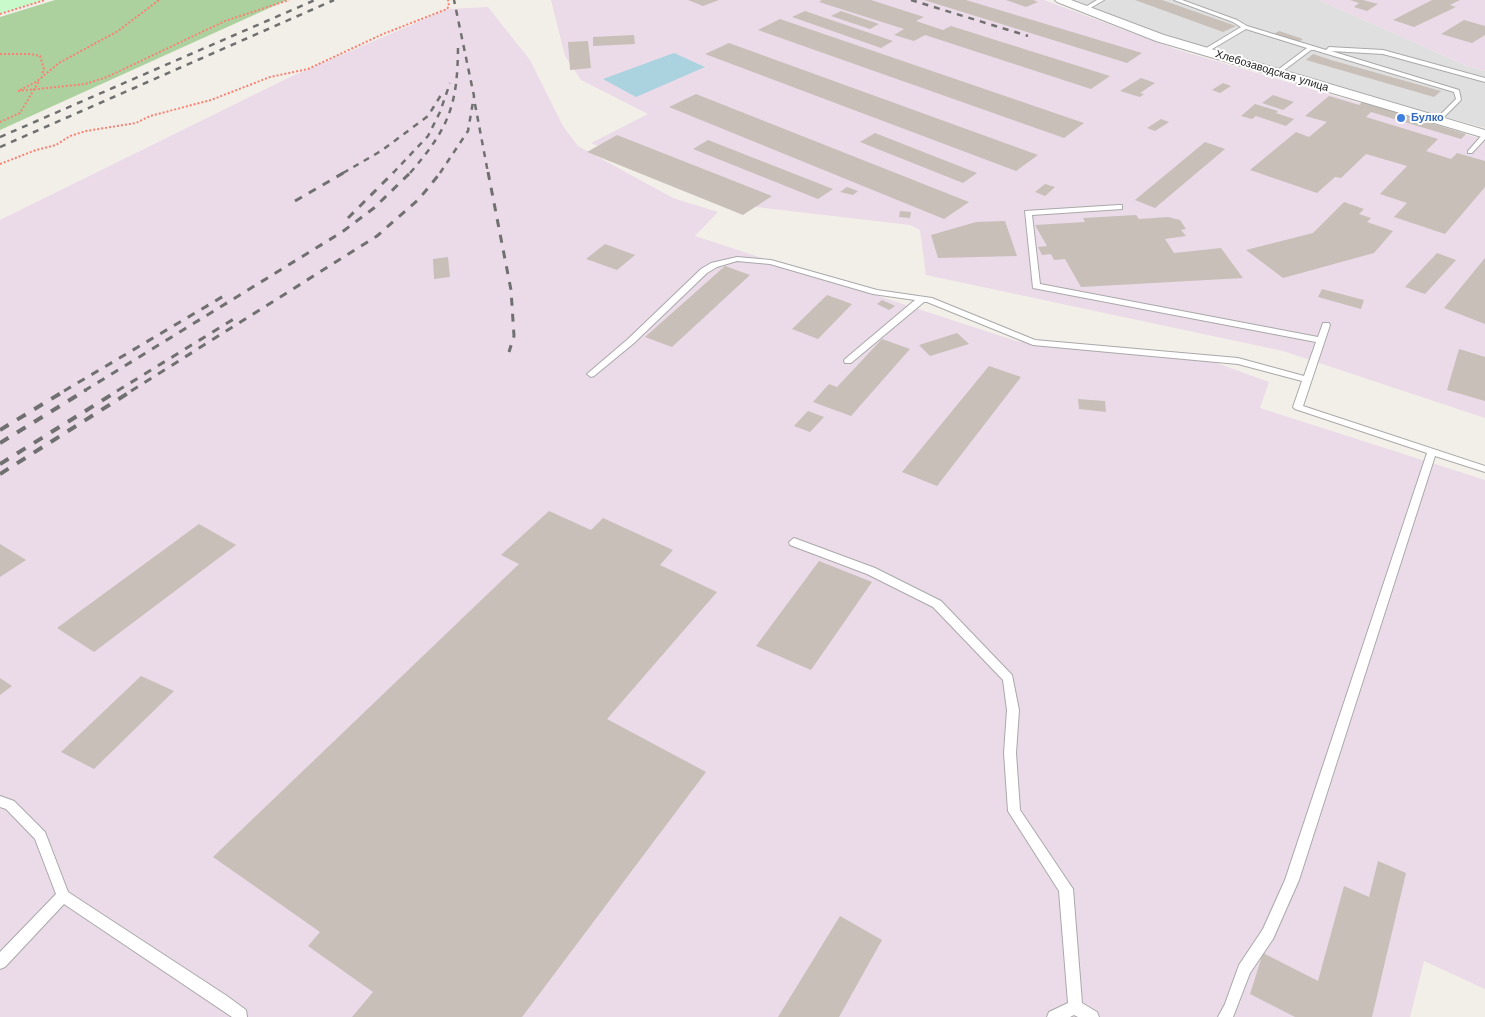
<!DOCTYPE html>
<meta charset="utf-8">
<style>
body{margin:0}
canvas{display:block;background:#f2efe9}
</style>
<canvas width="1485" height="1017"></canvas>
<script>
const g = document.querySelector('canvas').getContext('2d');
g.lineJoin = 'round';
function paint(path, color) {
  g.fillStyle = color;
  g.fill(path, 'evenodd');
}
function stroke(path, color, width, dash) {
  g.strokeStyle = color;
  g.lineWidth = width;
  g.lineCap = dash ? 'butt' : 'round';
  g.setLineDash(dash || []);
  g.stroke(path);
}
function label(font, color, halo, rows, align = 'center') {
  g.font = font + ' "Work Sans",sans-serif';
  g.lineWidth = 4;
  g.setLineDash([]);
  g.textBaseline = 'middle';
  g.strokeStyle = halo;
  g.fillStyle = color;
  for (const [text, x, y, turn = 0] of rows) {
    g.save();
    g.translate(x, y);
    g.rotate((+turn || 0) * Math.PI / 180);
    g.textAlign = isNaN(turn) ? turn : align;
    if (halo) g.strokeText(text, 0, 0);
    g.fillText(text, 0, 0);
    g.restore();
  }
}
const residential = new Path2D(`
 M1074,0H1319L1467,66L1485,71V128L1287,73L1161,35Z`);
const industrial = new Path2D(`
 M551,0H1044L1175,49L1485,140V418L1283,351L926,275L920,230L910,225L730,204L591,143L648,114L581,80L565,56Z
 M1319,0H1485V71L1467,66Z
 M488,7L530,60L563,126L578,146L673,198L718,212L695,236L1016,341L1197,356L1269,382L1260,408L1485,480V989L1424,961L1410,1017H0V220L288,78L448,9Z`);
const forest = new Path2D(`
 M55,0H287L0,130V17Z`);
const park = new Path2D(`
 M0,0H44L0,14Z`);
const water = new Path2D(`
 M674,53L705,67L636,97L603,79Z`);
const building = new Path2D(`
 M688,0H719L703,6Z
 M822,0H871L924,17L916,21L943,30L951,26L1110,76L1091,89L925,35L914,41L894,35L904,29L819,2Z
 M924,0H966L1142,53L1127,63Z
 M1006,0H1033L1038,2L1026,7Z
 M1135,0H1162L1236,26L1223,32Z
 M1350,0H1363L1378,4L1367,11L1354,7L1359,3Z
 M1432,0H1460L1450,5L1456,7L1414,27L1393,20Z
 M805,11L893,41L881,48L792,17Z
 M841,11L879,24L870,29L831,16Z
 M780,19L1084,123L1064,138L758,30Z
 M1464,20L1485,26V35L1472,43L1441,34Z
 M1279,31L1303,39L1298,42L1274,34Z
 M634,35L635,44L593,46V37Z
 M588,41L591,68L570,70L568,42Z
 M729,43L1038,155L1016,171L705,54Z
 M1313,54L1331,60L1441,91L1434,97L1306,60Z
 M1141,78L1155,83L1140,93L1144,94L1140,97L1120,91Z
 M1223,83L1231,86L1220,93L1212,90Z
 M696,94L969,202L944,219L669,107Z
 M1273,95L1294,102L1283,110L1262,103Z
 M1329,96L1359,105L1362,102L1466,134L1461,139L1371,112L1366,117L1438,139L1426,151L1451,159L1457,153L1485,161V187L1445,234L1394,217L1407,203L1380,194L1407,166L1366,154L1341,178L1335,177L1317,193L1250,170L1296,132L1309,137L1327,122L1305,116Z
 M1255,104L1278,111L1276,113L1294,119L1286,126L1256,116L1252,119L1241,116Z
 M1161,119L1169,122L1155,131L1147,128Z
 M875,133L977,173L963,183L860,142Z
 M617,135L772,196L743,215L587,152Z
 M708,140L833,189L818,199L693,149Z
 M1205,142L1225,149L1155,208L1135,200Z
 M1045,184L1055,187L1045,196L1035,192Z
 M847,187L858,191L853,195L840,192Z
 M1344,202L1364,209L1359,214L1371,218L1367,222L1393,231L1374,253L1283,278L1246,250L1313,233Z
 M900,211L911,212L910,218L899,217Z
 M1136,215L1139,219L1168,217L1180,220L1186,229L1181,230L1186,236L1165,239L1174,253L1221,248L1243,278L1081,287L1065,259L1054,260L1051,254L1042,255L1038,247L1047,246L1035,225L1085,222L1083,218Z
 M1005,221L1017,256L938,258L931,235L976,222Z
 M605,244L635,255L617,270L586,259Z
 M1437,253L1456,260L1425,294L1405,287Z
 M448,257L450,277L434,279L433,259Z
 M1485,258V324L1444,308Z
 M725,266L750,275L672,347L645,337Z
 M1322,289L1364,300L1361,309L1318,297Z
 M827,295L852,304L818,339L792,329Z
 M882,300L895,306L889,310L877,304Z
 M957,333L969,344L930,356L919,345Z
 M882,339L910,349L851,416L813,402L829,384L837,387Z
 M1459,349L1485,357V401L1447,390Z
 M989,366L1021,377L937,486L902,472Z
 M1078,399L1105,401L1106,412L1079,409Z
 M808,411L824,417L810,432L794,426Z
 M549,511L591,530L603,518L673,550L660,565L717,592L607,719L706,772L522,1017H352L373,992L308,946L320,932L213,857L519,564L501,555Z
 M199,524L236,545L94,652L57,628Z
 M0,544L26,560L0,577Z
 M819,561L872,582L811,670L756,646Z
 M141,676L174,691L94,769L61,752Z
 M0,678L12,686L0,695Z
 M1378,861L1406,873L1372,1017H1295L1250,994L1263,953L1318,981L1344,886L1369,897Z
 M840,916L882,940L839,1017H778Z`);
const path = new Path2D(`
 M0,14L45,0
 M0,54H30L40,56L44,69L42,75
 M20,90L36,82L59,63L118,31L159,0
 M18,91L85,84L107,77L225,21L289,0
 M0,122L20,113L39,81
 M0,164L36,150L56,145L70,136L86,131L136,123L150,116L211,100L270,77L308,69L383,34L447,9L449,6L448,0`);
const service = new Path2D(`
 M1097,0H1104L1087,10L1082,9Z
 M1174,0H1182L1237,20L1247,26L1326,50L1329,47L1383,50L1485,78V82L1383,54L1331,51L1459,90L1461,100L1440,121H1436V119L1456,99L1454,92L1314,50H1311L1279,74H1275V72L1307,48L1246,29L1207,52H1203V50L1241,27L1233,22Z
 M1485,133V139L1472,153H1468V151L1483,134Z
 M1119,205H1122V209L1032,215L1040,284L1318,337L1323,323H1329L1330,325L1303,406L1485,466V472L1435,456L1299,880L1273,939L1250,973L1233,1017H1218L1225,1004L1239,965L1263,929L1285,880L1427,453L1295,409L1293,407L1302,381L1238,364L1033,345L927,302H924L851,363H845L844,361L845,359L915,300L873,294L770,264L737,261L717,267L707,273L634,343L594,376L591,377L587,374L628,339L701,269L711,263L737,257L771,260L877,290L932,298L1035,340L1238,358L1304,376L1316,342L1033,288L1025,211Z
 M794,538L875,568L941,601L1012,675L1019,710L1016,753L1020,810L1073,889L1082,1003L1097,1012L1099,1017H1078L1074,1015L1070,1017H1047L1049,1012L1068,1003L1059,891L1008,811L1004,753L1007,710L1003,680L933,607L867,574L790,545L789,542Z
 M0,796L14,801L45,832L68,892L227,996L246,1010L247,1017H232L64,904L5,967L0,969V952L56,894L35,839L6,809L0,807Z`);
const minor = new Path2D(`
 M1055,0H1071L1164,35L1485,130V138L1156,41L1057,2Z`);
const railFar2 = new Path2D(`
 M911,0L1028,36
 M475,104L488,173
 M0,137L315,0
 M0,147L334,0
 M343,173L381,151L428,116L441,95
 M393,173L428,136L440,112L450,83
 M410,173C450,127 458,104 458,43
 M440,173L468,131L474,96L454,0`);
const railFar1 = new Path2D(`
 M488,172L511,290L514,336L509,352
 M295,201L345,172
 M348,218L394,172
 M64,391L227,294
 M84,391L342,232L374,208L411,172
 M117,391L237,317
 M131,391L377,236L419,199L441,172`);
const rail = new Path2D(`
 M0,430L66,390
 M0,443L86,390
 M0,464L119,390
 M0,474L133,390`);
const markers = [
 [1401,118,5,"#3f7fe0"]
];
const farStreetnames = [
 ["Хлебозаводская улица",1272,71,17]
];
const farShopnames = [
 ["Булко",1411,118]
];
paint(residential, '#e0dfdf');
paint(industrial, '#ebdbe8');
paint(forest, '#add19e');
paint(park, '#c8facc');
paint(water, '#aad3df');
paint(building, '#c7bfb8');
stroke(service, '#a9a9a9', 2);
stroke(minor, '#a9a9a9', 2);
stroke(path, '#fa8072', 2, [2, 2]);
paint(service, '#fff');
paint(minor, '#fff');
stroke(railFar2, '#707070', 2.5, [6, 6]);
stroke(railFar1, '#707070', 3, [8, 8]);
stroke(rail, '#707070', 4, [10, 10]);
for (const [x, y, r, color] of markers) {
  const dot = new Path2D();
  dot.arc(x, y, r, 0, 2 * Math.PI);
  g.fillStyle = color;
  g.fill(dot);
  stroke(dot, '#fff', 2);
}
label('11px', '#222', '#fff', farStreetnames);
label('bold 11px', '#366cbe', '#fff', farShopnames, 'left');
</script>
